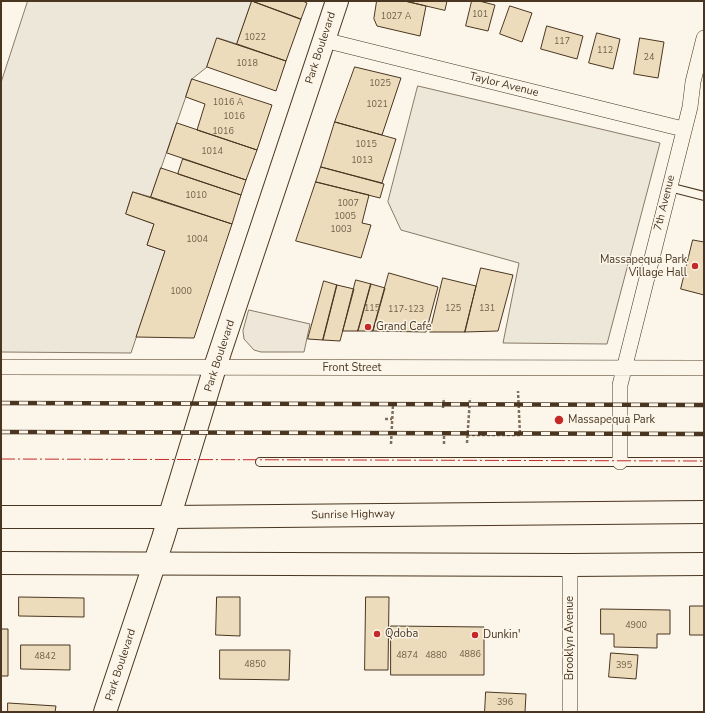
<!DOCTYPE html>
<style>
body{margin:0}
#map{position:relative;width:705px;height:713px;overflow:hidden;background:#fbf6e9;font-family:"Nunito Sans",sans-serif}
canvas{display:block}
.frame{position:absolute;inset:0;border:2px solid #4a3520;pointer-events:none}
</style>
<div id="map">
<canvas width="705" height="713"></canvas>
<div class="frame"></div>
</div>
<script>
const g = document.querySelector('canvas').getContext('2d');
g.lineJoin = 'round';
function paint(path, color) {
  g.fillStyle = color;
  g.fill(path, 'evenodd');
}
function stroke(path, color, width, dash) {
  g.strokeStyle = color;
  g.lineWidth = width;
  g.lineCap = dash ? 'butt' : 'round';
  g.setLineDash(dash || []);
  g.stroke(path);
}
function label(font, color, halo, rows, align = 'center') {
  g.font = font + ' "Nunito Sans",sans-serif';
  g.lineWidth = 3;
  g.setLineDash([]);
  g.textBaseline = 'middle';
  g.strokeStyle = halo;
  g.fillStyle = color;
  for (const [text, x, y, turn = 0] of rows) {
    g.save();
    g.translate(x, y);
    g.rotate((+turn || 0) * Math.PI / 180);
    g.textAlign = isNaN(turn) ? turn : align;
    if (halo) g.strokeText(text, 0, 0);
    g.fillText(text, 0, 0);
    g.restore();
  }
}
const green = new Path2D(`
 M249,310L310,324L304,352H261L254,350L244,339L243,331Z`);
const parking = new Path2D(`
 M28,1H252L237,44L218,38L207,67L192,79L151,197L133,192L126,214L154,224L147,245L165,251L131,353L1,352V83Z
 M418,86L660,143L607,344L503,343L519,263L401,230L388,202Z`);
const building = new Path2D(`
 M252,1L301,19L286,61L237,44Z
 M252,1H303L307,3L301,19Z
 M377,1H405L426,6L420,36L377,26L374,19Z
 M405,1H447L445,10Z
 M472,1H479L495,5L488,31L466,26Z
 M510,6L532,13L522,42L500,34Z
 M547,26L583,36L577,59L541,49Z
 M597,33L620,39L613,69L589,63Z
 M217,38L286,61L276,91L207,67Z
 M640,38L664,42L658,78L634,74Z
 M355,67L401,78L382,135L335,122Z
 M192,79L272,105L257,150L197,130L205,104L186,97Z
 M335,122L396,139L382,183L321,167Z
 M177,123L257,150L246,180L167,153Z
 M183,159L246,180L241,195L178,174Z
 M321,167L384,184L380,198L316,182Z
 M161,168L241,195L232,224L151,197Z
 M316,182L369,195L362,223L371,225L361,258L296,241Z
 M133,192L232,224L194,338L136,337L165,251L147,245L154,224L126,214Z
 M693,240L704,242V295L681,289Z
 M481,268L513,275L498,331L465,332Z
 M389,273L438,287L426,332L373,331Z
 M443,278L476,286L465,332H430Z
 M356,280L371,284L358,331H343Z
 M324,281L337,285L323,340L308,339Z
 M371,284L385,288L373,331H358Z
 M337,285L354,289L340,341L323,340Z
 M19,597L84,598V617L19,616Z
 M217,597H240V636L216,635Z
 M366,597H389L388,670H365Z
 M690,606H704V635H690Z
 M601,609L670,610V634H657V648L614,647V634H601Z
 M391,626L484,627V675H391Z
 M1,629H8V676H1Z
 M21,645H70V670L21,669Z
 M220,650H290L289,680L220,679Z
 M611,653L638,655L636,679L609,677Z
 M486,692L526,694L525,712H485Z
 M8,703L56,706L55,712H8Z`);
const path = new Path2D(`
 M443,408L444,398
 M385,419H392
 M640,422H652
 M467,435H520L518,391
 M467,443L470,398
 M391,444L393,404
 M444,444V432`);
const service = new Path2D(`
 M669,187L704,196
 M260,462H704`);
const minor = new Path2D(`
 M324,40L683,129
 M1,367L704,368
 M620,462V385L690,107L693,82L704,38
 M570,712V565`);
const secondary = new Path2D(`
 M105,712L163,538L215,367L337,1`);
const trunk = new Path2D(`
 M1,517H170L704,512
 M1,563L570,565L704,564`);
const rail = new Path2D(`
 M1,403L704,405
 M1,432L704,434`);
const power = new Path2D(`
 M1,459L704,461`);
const markers = [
 [695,266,4,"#c62828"],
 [368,327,4,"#c62828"],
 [559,420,5,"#c62828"],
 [377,634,4,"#c62828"],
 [475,635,4,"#c62828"]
];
const numberNames = [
 ["101",480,15],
 ["1027 A",396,17],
 ["1022",255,38],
 ["117",562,42],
 ["112",605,51],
 ["24",649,58],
 ["1018",247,64],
 ["1025",380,84],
 ["1016 A",228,103],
 ["1021",377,105],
 ["1016",234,117],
 ["1016",223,132],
 ["1015",366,145],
 ["1014",212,152],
 ["1013",362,161],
 ["1010",196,196],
 ["1007",348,204],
 ["1005",345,217],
 ["1003",341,230],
 ["1004",197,240],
 ["1000",181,292],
 ["115",372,309],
 ["125",453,309],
 ["131",487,309],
 ["117-123",406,310],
 ["4900",636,626],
 ["4886",470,655],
 ["4874",407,656],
 ["4880",436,656],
 ["4842",45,657],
 ["4850",255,665],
 ["395",624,666],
 ["396",505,703]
];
const streetNames = [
 ["Park Boulevard",321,48,-72],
 ["Taylor Avenue",504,85,14],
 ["7th Avenue",665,203,-76],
 ["Park Boulevard",220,356,-72],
 ["Front Street",352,368],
 ["Sunrise Highway",353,515,-1],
 ["Brooklyn Avenue",570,638,-90],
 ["Park Boulevard",121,665,-72]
];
const poiNames = [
 ["Massapequa Park",687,260,"right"],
 ["Village Hall",687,273,"right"],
 ["Grand Cafe",376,327],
 ["Massapequa Park",568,420],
 ["Qdoba",385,634],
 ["Dunkin'",483,635]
];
paint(green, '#ede6d9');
stroke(green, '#887966', 1);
paint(parking, '#ede7d9');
stroke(parking, '#887966', 1);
paint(building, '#ecdcbc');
stroke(building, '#4a3520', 1);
stroke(service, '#4a3520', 10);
stroke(minor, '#4a3520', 16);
stroke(secondary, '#4a3520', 24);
stroke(trunk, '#4a3520', 24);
stroke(path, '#7f6f5c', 2.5, [3, 2]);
stroke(service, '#fbf6e9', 8);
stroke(minor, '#fbf6e9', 15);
stroke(secondary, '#fbf6e9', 22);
stroke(trunk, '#fbf6e9', 22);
stroke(rail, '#4a3520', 4.5);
stroke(rail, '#fbf6e9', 3, [9]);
stroke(power, '#c62828', 1, [14, 3, 2, 3]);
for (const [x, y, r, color] of markers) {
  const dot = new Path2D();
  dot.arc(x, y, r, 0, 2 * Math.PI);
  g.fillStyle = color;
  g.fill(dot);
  stroke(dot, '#fbf6e9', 1.5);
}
label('9px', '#725f47', null, numberNames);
label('11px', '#4a3520', '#fbf6e9', streetNames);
label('11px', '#4a3520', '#fbf6e9', poiNames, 'left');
</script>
